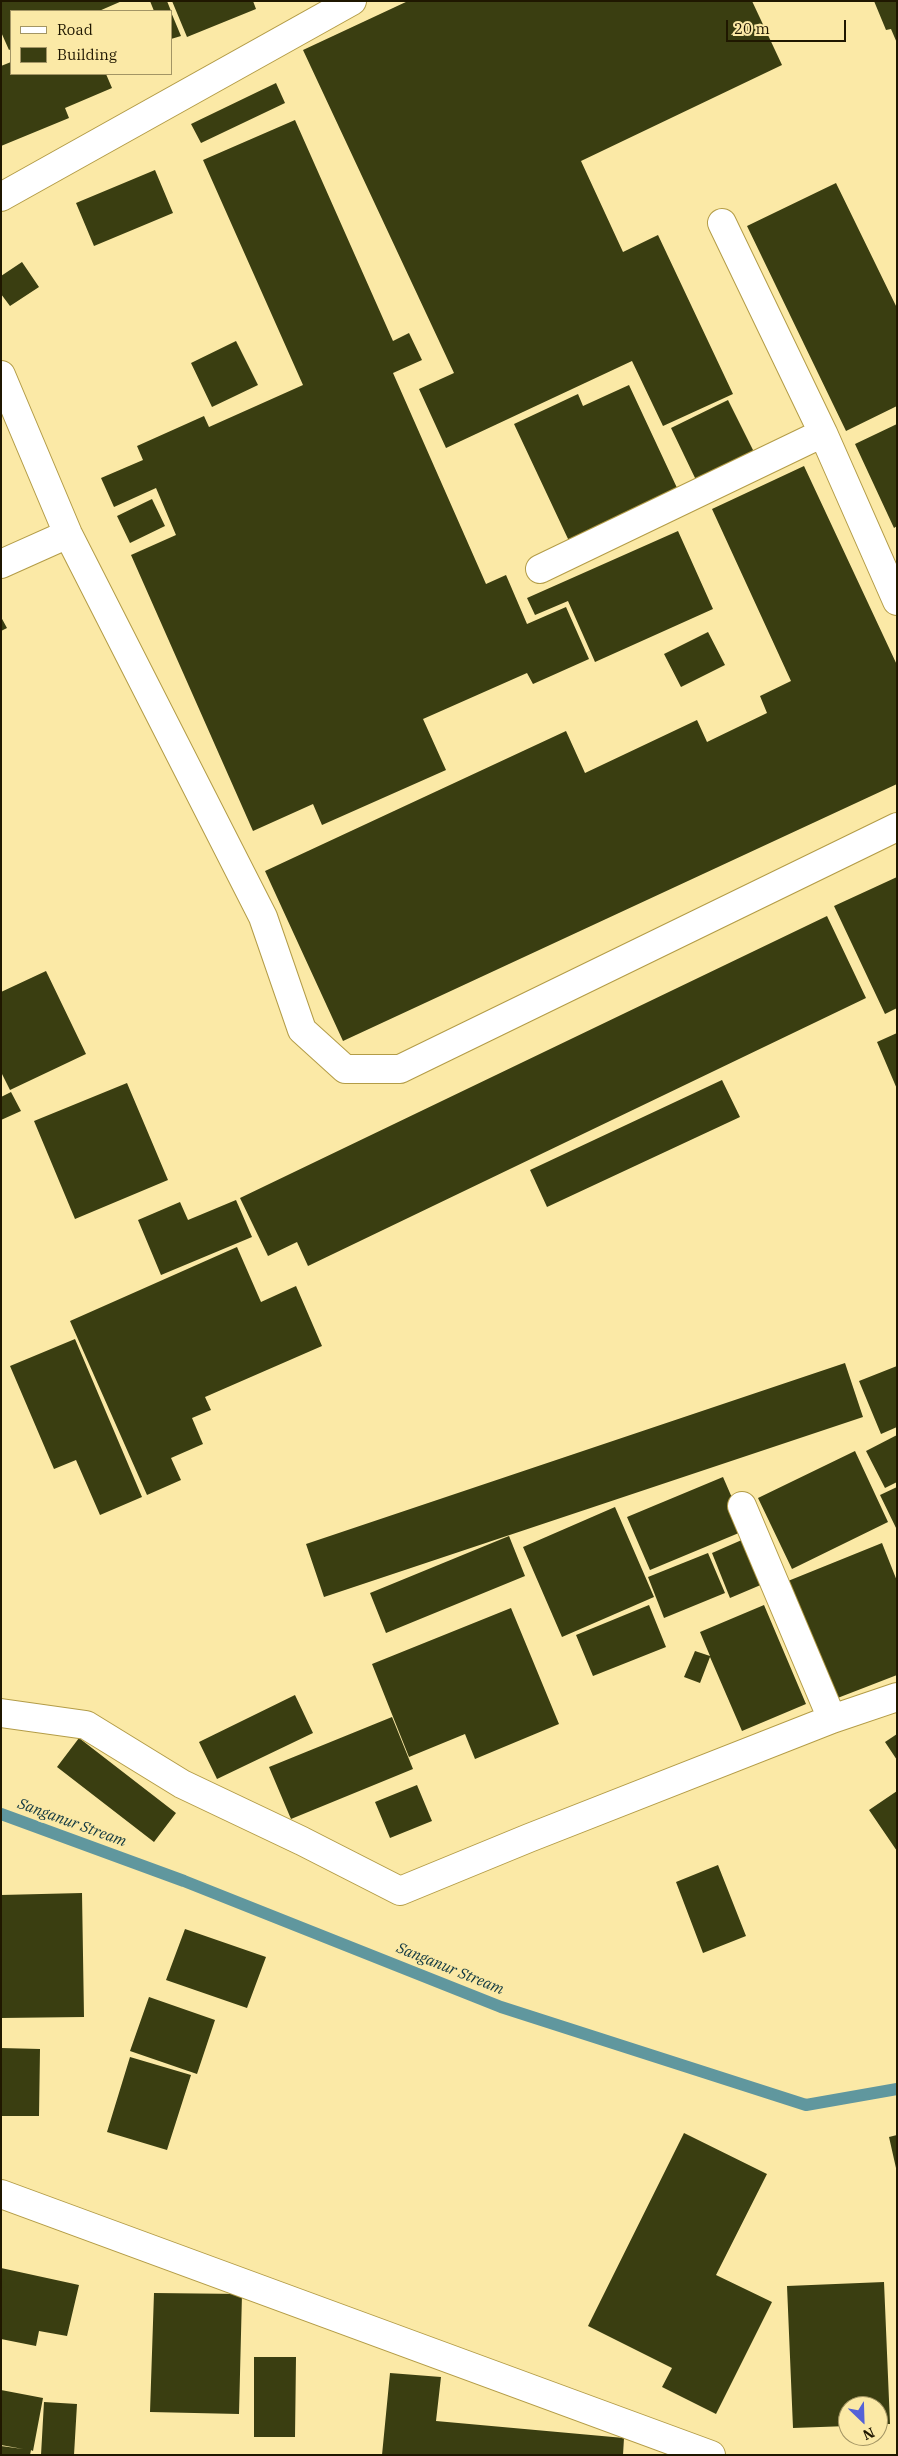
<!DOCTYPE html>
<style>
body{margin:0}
#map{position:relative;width:898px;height:2456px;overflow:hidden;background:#fbe9a6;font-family:"IBM Plex Serif",serif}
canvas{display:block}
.frame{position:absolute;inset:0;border:2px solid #1f1700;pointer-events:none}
.legend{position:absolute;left:10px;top:10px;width:162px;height:65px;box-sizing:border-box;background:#fbe9a6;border:1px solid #a39564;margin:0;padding:6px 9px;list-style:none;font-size:15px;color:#1f1700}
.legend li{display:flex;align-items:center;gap:10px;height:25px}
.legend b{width:25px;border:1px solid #a39564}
.north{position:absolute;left:838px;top:2396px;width:50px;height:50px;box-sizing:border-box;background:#fbe9a6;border:1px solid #a39564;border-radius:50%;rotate:156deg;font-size:14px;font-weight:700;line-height:20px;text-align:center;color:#1f1700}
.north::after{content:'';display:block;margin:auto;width:18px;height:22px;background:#5562d8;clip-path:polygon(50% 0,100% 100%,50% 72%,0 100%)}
.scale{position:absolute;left:726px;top:20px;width:120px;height:22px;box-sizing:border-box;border:2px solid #1f1700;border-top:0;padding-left:6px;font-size:15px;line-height:18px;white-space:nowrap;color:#1f1700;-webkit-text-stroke:4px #fbe9a6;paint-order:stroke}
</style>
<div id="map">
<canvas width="898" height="2456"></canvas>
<div class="frame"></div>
<ul class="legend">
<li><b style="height:6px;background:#fff"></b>Road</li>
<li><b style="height:14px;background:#3a3e11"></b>Building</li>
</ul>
<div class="north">N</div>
<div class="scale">20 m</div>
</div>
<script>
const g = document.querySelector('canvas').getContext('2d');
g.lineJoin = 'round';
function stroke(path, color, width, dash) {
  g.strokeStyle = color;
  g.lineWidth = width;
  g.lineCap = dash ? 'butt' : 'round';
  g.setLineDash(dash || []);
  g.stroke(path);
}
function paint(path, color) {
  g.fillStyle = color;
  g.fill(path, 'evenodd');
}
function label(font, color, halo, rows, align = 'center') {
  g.font = font + ' "IBM Plex Serif",serif';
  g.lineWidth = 5;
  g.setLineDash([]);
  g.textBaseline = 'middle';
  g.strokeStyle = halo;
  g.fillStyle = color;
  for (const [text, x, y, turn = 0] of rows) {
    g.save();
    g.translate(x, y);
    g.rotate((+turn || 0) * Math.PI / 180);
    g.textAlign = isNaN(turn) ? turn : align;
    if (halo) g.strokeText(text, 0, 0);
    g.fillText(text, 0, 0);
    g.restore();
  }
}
const stream = new Path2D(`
 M1,1814L184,1881L501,2007L806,2105L897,2089`);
const building = new Path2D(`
 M1,1H122L99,11H11V49L9,50L1,32Z
 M150,1H167L171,11H154Z
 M172,1H253L256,9L187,37Z
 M408,1H752L782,65L581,161L623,252L658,235L733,394L663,426L632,361L446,448L419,389L454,373L303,50Z
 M874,1H897V43L891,29L886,30Z
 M171,12L181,36L171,39Z
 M11,62V74H106L112,88L65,108L69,118L1,146V66Z
 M276,83L285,103L201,143L191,124Z
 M295,120L393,341L409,333L422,360L393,373L486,584L506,575L527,624L566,607L589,659L533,684L527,673L423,719L446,770L322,825L313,804L253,831L131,555L176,535L156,488L114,507L101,478L143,460L137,446L204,416L209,427L303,385L203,160Z
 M155,170L173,213L94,246L76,203Z
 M836,183L897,308V406L846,431L747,226Z
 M22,262L39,287L10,306L1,294V276Z
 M236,341L258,385L212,407L191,363Z
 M629,385L678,490L569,541L514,424L578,394L583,406Z
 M728,400L754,452L696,480L671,428Z
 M897,424V526L894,528L855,444Z
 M804,466L897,665V784L343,1041L265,871L566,731L585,773L697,720L707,742L767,713L760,696L791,681L712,509Z
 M152,499L165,526L130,543L117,516Z
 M678,531L713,609L595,662L568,601L535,615L527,598Z
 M1,617L7,628L1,631Z
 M708,632L725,665L681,687L664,654Z
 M897,877V1008L885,1014L834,906Z
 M827,916L866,998L308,1266L297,1242L268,1256L240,1198Z
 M46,971L86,1054L10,1090L1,1072V992Z
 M897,1033V1089L877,1042Z
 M722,1080L740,1117L547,1207L530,1170Z
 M127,1083L168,1180L75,1219L34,1121Z
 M11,1092L21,1111L1,1120V1097Z
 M236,1200L252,1237L161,1275L138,1220L180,1202L188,1220Z
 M237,1247L261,1302L296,1286L322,1346L205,1397L211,1410L192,1418L203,1444L171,1458L181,1480L147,1495L70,1321Z
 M75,1339L142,1497L100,1515L76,1460L54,1469L10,1366Z
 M845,1363L863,1417L324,1597L306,1544Z
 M897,1366V1427L881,1434L859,1381Z
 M897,1435V1482L885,1488L866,1451Z
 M855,1451L888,1522L792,1569L758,1498Z
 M723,1477L746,1530L650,1570L627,1517Z
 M897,1487V1530L880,1495Z
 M615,1507L654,1597L562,1637L523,1547Z
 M509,1536L525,1576L386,1633L370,1593Z
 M744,1539L763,1584L730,1598L712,1553Z
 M882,1543L897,1581V1675L835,1699L788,1581Z
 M708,1553L725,1593L664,1618L648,1577Z
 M649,1605L666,1647L593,1676L576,1635Z
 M764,1605L806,1704L742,1731L710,1657L700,1683L684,1677L695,1651L710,1656L700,1632Z
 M511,1608L559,1724L475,1759L465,1734L409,1757L372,1664Z
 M295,1695L313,1733L217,1779L199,1742Z
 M392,1717L413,1769L291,1819L269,1767Z
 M897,1734V1760L885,1742Z
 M79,1738L176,1813L154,1842L57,1767Z
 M417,1785L432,1821L390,1838L375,1802Z
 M897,1791V1851L869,1810Z
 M718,1865L746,1936L703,1953L676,1882Z
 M82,1893L84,2017L1,2018V1895Z
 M185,1929L266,1957L247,2008L166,1980Z
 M149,1997L215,2020L197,2074L130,2051Z
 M1,2048L40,2049L39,2116H1Z
 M130,2057L191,2075L167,2150L107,2132Z
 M684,2133L767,2174L716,2275L772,2302L716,2414L662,2387L672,2368L588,2326Z
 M897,2135V2168H896L889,2137Z
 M1,2268L79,2285L67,2336L39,2331L36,2346L1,2339Z
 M884,2282L890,2424H878V2406H848V2426L793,2428L787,2286Z
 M154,2293L242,2294L239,2414L150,2412Z
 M254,2357H296L295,2437H254Z
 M390,2373L441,2377L436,2421L624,2438L623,2455H382Z
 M1,2390L43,2398L33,2451L31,2450L30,2455H1V2446L23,2449L1,2445Z
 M44,2402L77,2404L74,2455H41Z`);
const minor = new Path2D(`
 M1,197L352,1
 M722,223L823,433L897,601
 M1,375L68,534L263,917L302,1030L345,1069H400L897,827
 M1,564L68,534
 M540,569L823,433
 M742,1506L832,1719
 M1,1713L86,1725L182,1784L302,1841L400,1891L529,1838L832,1719L897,1697
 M1,2194L711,2455`);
const waterNames = [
 ["Sanganur Stream",72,1823,20],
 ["Sanganur Stream",450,1969,22]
];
stroke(stream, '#60979e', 12);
paint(building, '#3a3e11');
stroke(minor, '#b39c47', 30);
stroke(minor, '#fff', 28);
label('italic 15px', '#0f3740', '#fbe9a6', waterNames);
</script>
